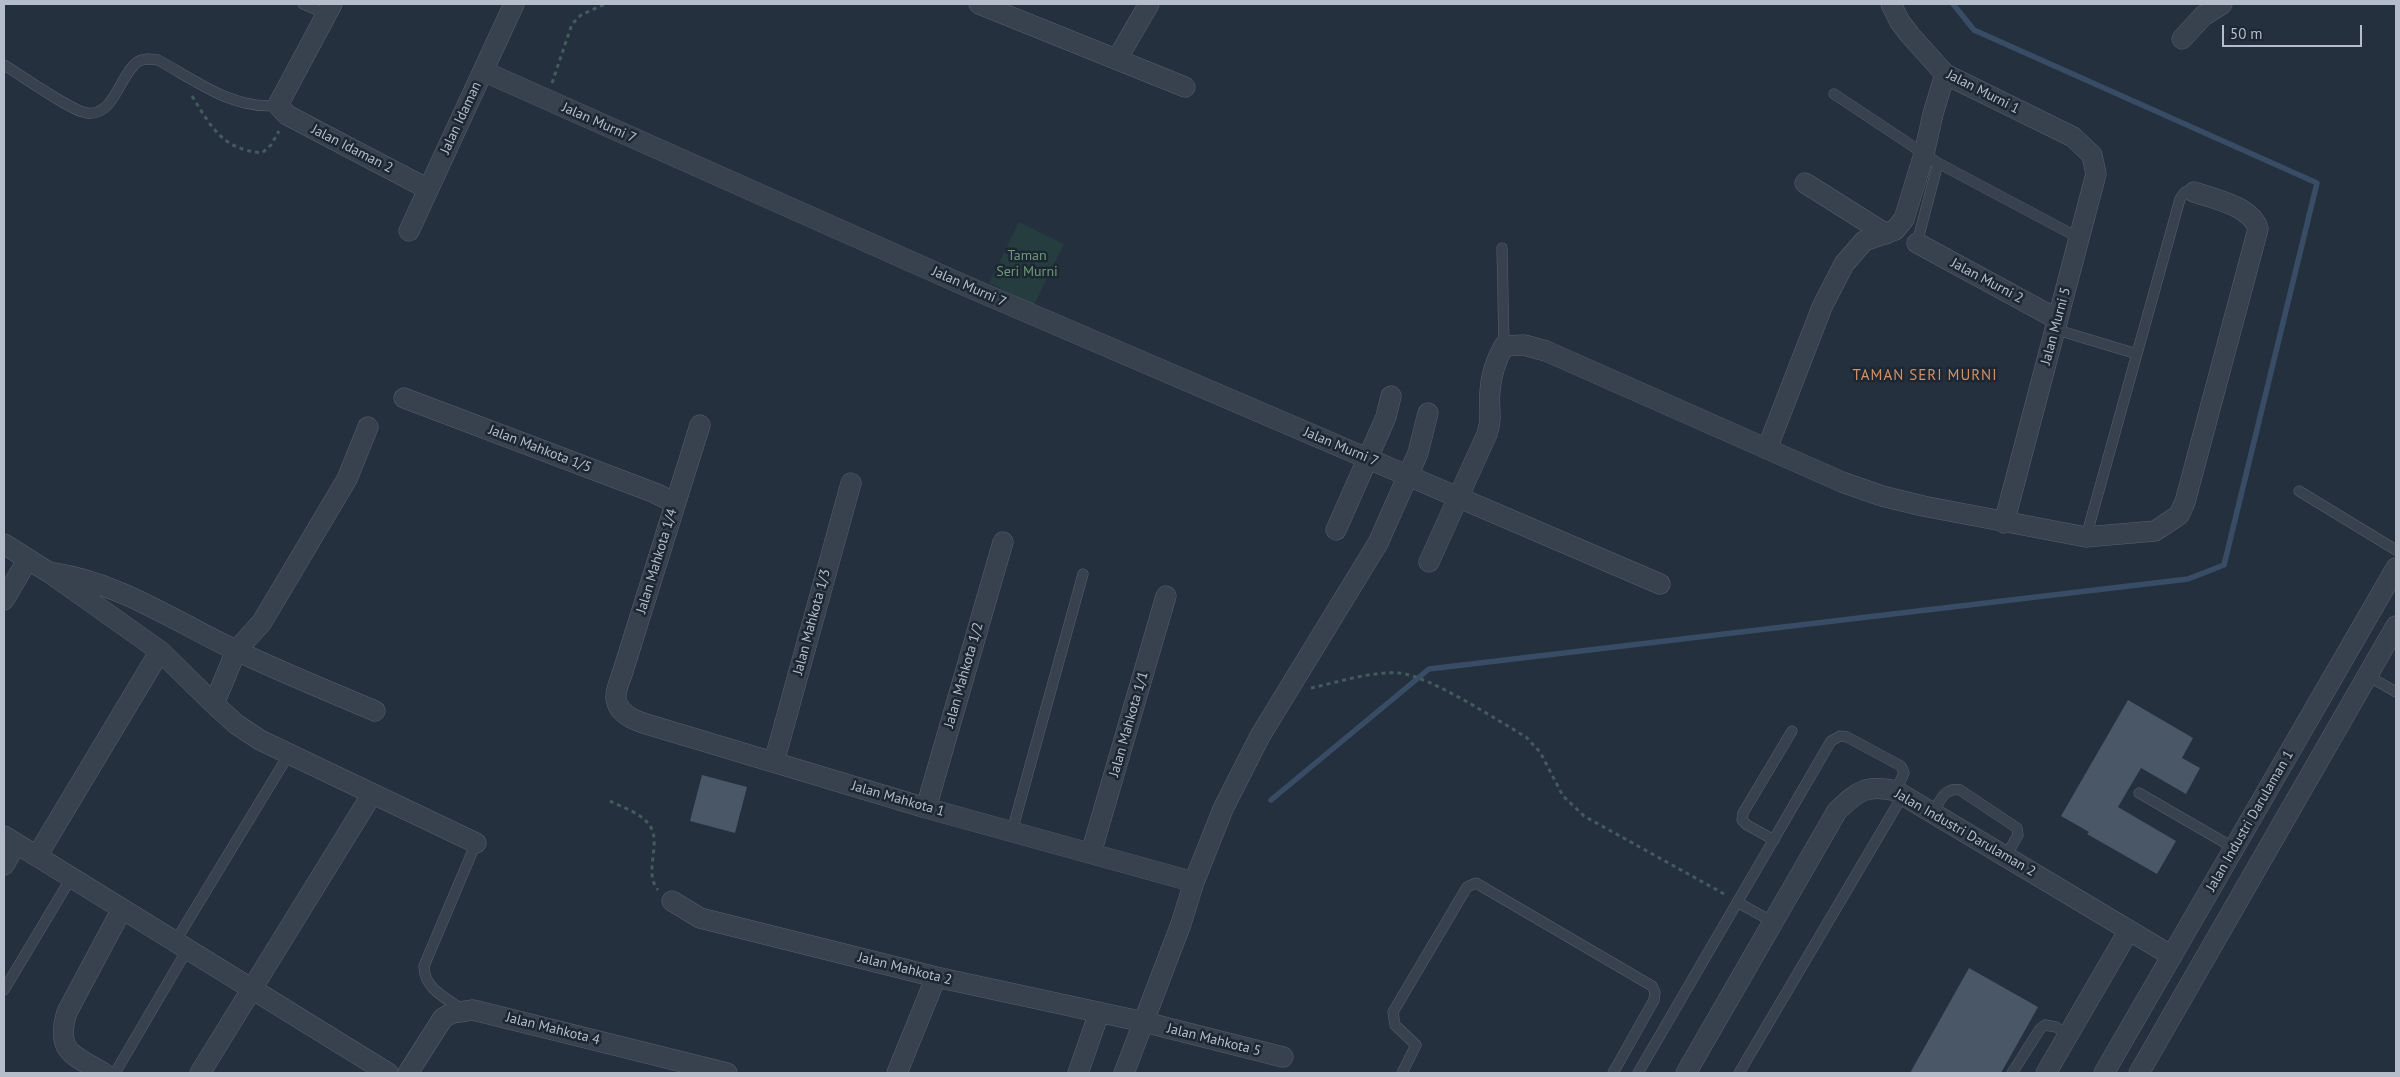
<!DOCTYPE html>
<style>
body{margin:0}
#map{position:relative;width:2400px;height:1077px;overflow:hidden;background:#24303e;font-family:"PT Sans",sans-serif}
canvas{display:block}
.frame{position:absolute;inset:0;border:5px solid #b4bdc9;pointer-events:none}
.scale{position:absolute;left:2222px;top:25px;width:140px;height:22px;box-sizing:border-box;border:2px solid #b4bdc9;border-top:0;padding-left:6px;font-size:15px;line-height:18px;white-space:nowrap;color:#b4bdc9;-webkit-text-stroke:4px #1d2733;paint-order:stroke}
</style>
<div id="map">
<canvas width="2400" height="1077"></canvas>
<div class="frame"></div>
<div class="scale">50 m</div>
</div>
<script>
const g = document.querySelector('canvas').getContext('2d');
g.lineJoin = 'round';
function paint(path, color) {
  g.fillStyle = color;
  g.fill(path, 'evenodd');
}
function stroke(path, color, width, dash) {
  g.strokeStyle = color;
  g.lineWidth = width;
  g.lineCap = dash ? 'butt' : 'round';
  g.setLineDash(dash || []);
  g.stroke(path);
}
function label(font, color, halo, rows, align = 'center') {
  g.font = font + ' "PT Sans",sans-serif';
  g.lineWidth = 5;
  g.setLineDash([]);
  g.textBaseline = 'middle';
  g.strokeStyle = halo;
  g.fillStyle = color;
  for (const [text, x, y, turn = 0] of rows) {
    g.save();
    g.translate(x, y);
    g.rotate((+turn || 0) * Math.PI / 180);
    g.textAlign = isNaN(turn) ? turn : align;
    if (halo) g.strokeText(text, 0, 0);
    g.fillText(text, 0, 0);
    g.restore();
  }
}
const green = new Path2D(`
 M1019,222L1064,244L1034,305L989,283Z`);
const stream = new Path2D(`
 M1271,800L1429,669L2188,579L2224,565L2317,183L1974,30L1953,4`);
const building = new Path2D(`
 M2128,700L2193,738L2182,758L2200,768L2186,794L2141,768L2118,807L2176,841L2157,874L2087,834L2089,832L2061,816Z
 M702,775L747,787L735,833L690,821Z
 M1969,968L2038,1007L2001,1073H1910Z`);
const path = new Path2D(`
 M552,83L572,24L581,15L605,4
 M192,96C212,128 222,149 262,153L271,145L279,131
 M1311,688C1339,682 1371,671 1399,673C1430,676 1497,720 1526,737L1540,752L1563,796L1584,816L1726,895
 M610,801C622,807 643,814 650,826C662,844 643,872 658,890`);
const lane = new Path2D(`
 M303,4L326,14
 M4,65C21,75 71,111 87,113C115,117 120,72 139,61C145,58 151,59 158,60C195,80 234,111 278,105
 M1834,94L1938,163L2081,239
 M1917,243L1938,163
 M1502,248L1504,346
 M2054,329L2137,354
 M2299,491L2396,550
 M2086,537L2180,199L2185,192H2194
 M2368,676L2396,692
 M2139,793L2234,848
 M1933,813C1940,801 1944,787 1960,790L2017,828L2018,835L2006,856
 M1012,831L1083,574
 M1774,840L1747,825L1742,820L1743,813L1792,731
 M1737,902L1773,922
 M175,942L289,754
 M4,990L71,878
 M463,1010C446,998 424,989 424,966L476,843
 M115,1073L187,950
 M1402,1073L1416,1045L1395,1025L1393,1012L1467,887L1476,883L1652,986L1655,992L1654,1000L1613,1073
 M1638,1073L1831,741L1840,736L1847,737L1901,766L1904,773L1896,791
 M1739,1073L1903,795
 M2012,1073L2040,1029L2045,1025L2056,1027L2068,1035`);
const street = new Path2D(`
 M332,4L278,105L287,115L428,189
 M979,4L1185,87
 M1891,4L1900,22L1910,35L1945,74L2073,137L2092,155L2096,174L2004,523
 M2182,39L2203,16L2222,4
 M1117,59L1149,4
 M483,71L966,286L1660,584
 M1805,183L1886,234
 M409,231L514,4
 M1917,243L2057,319
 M404,398L655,493L675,503
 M700,425L623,671C621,678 615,690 616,698C618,719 647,724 663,729L926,808L1194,882
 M1767,449L1822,307L1844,264L1864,241L1895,230L1904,219L1924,154L1933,114L1945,74
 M1336,530L1386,417L1391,396
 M4,544L50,573L160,651L214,704L236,724L260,740L476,843
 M1429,562L1487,434C1493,416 1488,409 1490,391C1491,375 1496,360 1504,346L1524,345L1546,351L1842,482L1882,496L1923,506L2086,537L2155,531L2179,515L2185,502L2258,229C2252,206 2214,199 2194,192
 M54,573C120,583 176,622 235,650C281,672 328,691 375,711
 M4,600L28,559
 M214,704L236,651L262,622L347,479L368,427
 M774,762L851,483
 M926,808L1003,542
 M4,836L388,1073
 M1091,853L1166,596
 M37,856L160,651
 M4,865L16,844
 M672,901L700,918L936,977L1144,1022L1283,1057
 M104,1073C73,1055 55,1052 67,1012L122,909
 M200,1073L372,794
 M408,1073L443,1018L452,1013L473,1010L727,1073
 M897,1073L936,977
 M1078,1073L1099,1013
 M1124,1073L1181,924L1194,882L1223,809L1260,736L1378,543L1418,453L1428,413
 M1686,1073L1837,811C1858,791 1866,784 1896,791L2172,956
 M2046,1073L2129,930
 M2104,1073L2396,568
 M2139,1073L2396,626`);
const streetNames = [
 ["Jalan Murni 1",1983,92,27],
 ["Jalan Idaman",461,118,-65],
 ["Jalan Murni 7",599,123,24],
 ["Jalan Idaman 2",352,149,27],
 ["Jalan Murni 2",1987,281,28],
 ["Jalan Murni 7",969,287,24],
 ["Jalan Murni 5",2056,326,-75],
 ["Jalan Murni 7",1341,447,23],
 ["Jalan Mahkota 1/5",540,449,21],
 ["Jalan Mahkota 1/4",657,561,-73],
 ["Jalan Mahkota 1/3",812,622,-75],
 ["Jalan Mahkota 1/2",964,675,-74],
 ["Jalan Mahkota 1/1",1129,724,-74],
 ["Jalan Mahkota 1",898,799,16],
 ["Jalan Industri Darulaman 1",2250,821,-60],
 ["Jalan Industri Darulaman 2",1965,833,30],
 ["Jalan Mahkota 2",905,969,14],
 ["Jalan Mahkota 4",553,1029,14],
 ["Jalan Mahkota 5",1214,1040,14]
];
const parkNames = [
 ["Taman",1027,256],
 ["Seri Murni",1027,272]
];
const neighbourhoodNames = [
 ["TAMAN SERI MURNI",1925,376]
];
paint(green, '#263d3f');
stroke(stream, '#384d65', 5.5);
paint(building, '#4a5767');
stroke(lane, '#56606c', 11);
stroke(street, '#56606c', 21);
stroke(path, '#445a5c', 3, [4, 4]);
stroke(lane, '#38424e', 10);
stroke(street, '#38424e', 20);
label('14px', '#b4bdc9', '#1d2733', streetNames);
label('14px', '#6b9a74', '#1d2733', parkNames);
g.letterSpacing = '1px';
label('15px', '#d59163', '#1d2733', neighbourhoodNames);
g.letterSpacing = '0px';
</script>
